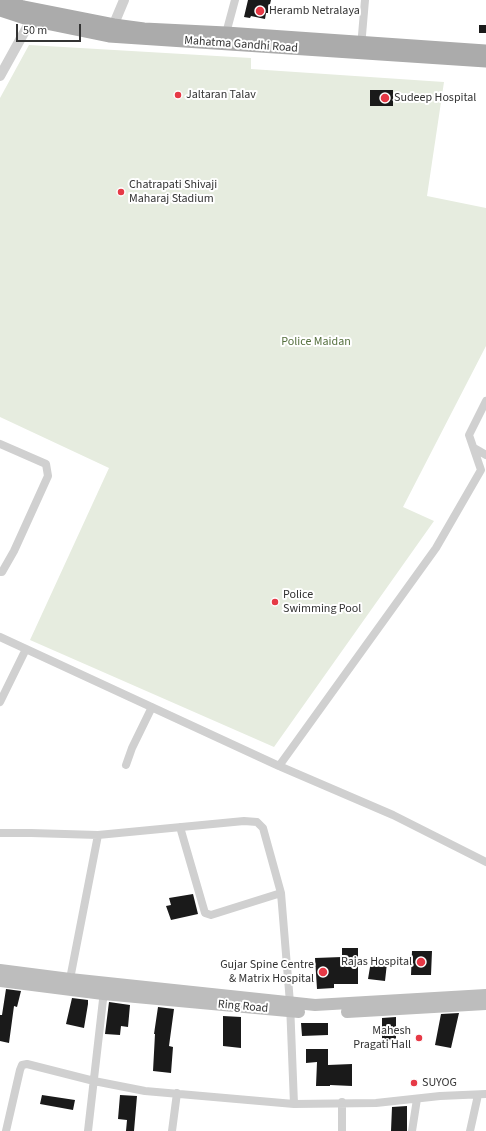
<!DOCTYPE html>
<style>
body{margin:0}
#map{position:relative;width:486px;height:1131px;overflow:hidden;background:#fff;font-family:"Source Sans 3",sans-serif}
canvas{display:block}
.scale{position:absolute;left:16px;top:24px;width:65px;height:18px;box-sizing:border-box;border:2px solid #333;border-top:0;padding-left:5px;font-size:12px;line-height:14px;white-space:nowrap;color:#333;-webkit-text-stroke:3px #fff;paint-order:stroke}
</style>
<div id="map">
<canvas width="486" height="1131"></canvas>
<div class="scale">50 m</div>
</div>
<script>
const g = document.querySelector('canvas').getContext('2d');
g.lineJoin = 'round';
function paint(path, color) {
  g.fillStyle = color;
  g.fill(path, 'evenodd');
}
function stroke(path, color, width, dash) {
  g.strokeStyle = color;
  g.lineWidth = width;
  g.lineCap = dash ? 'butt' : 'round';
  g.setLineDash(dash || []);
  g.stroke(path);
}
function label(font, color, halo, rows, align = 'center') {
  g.font = font + ' "Source Sans 3",sans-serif';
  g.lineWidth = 4;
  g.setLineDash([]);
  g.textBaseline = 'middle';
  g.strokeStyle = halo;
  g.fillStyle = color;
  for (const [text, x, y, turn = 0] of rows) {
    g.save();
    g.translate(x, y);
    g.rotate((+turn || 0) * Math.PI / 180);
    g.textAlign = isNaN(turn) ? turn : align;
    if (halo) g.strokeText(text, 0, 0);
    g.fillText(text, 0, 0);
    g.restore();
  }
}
const green = new Path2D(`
 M29,45L251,58V69L444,82L427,196L486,208V346L403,507L434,521L274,747L30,640L109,468L0,417V98Z`);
const building = new Path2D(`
 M248,0H271L268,13H266L265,19L251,16L250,18L244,17Z
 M479,25H486V33H479Z
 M370,90H393V106H370Z
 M193,894L198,914L171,920L166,906L171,905L169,898Z
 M342,948H358V984H334V988L317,989L315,958L342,957Z
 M412,951H432L431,975H411Z
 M371,961L387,963L385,981L368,979Z
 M6,989L21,991L17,1007L14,1006L9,1043L0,1041V1015H2Z
 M72,998L88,1000V1004L84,1028L66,1024Z
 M109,1002L130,1005L128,1027L121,1026L120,1035L105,1034Z
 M158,1007L174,1009L169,1046L173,1047L171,1073L153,1071L155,1034H154Z
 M459,1013L451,1048L435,1045L441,1014Z
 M223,1016L241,1017V1048L223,1046Z
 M396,1017V1041L382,1040V1018Z
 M301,1023H328V1035L302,1036Z
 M306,1049H328V1065L352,1064V1086L330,1085V1086H316L317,1062L306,1063Z
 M42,1095L75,1100L73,1110L40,1104Z
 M120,1095L137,1096L134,1131H126L127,1120L118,1119Z
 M407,1106V1131H391L392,1107Z`);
const minor = new Path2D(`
 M225,37L235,0
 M361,47L365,0
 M0,444L46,464L48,476L14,551L2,572H0
 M474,448L486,455
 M0,637L279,766L393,815L486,862
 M0,702L26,649
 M126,765L132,748L152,707
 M279,766L436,548L481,470L469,435L486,401
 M180,827L205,913L211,915L281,893
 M0,833H31L98,835L244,821L257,822L263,828L281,893L290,1003L294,1104
 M70,979L98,835
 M342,1102V1131
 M6,1131L20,1070L22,1065L27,1064L94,1081L145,1091L294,1104L376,1103L440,1096L486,1094
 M88,1131L104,991
 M172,1131L177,1093
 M412,1131L417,1099
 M470,1131L478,1095`);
const tertiary = new Path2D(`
 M111,31L124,0
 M0,76L31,20L33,14`);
const secondary = new Path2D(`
 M0,970L70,979L315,1005L486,995
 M0,981L103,994L299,1012
 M347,1012L486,1004`);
const primary = new Path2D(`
 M1,0L23,7L114,25L144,29L226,33L486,51
 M0,10L31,20L109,36L486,61`);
const markers = [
 [260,11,5,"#e63946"],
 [178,95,4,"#e63946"],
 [385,98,5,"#e63946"],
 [121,192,4,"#e63946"],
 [275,602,4,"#e63946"],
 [421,962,5,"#e63946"],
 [323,972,5,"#e63946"],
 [419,1038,4,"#e63946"],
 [414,1083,4,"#e63946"]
];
const poiNames = [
 ["Heramb Netralaya",269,11],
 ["Jaltaran Talav",186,95],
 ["Sudeep Hospital",394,98],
 ["Chatrapati Shivaji",129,185],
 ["Maharaj Stadium",129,199],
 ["Police",283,595],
 ["Swimming Pool",283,609],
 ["Rajas Hospital",412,962,"right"],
 ["Gujar Spine Centre",314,965,"right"],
 ["& Matrix Hospital",314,979,"right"],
 ["Mahesh",411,1031,"right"],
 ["Pragati Hall",411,1045,"right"],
 ["SUYOG",422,1083]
];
const streetNames = [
 ["Mahatma Gandhi Road",241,45,4],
 ["Ring Road",243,1007,5]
];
const parkNames = [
 ["Police Maidan",316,342]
];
paint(green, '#e6ecdf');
paint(building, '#1a1a1a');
stroke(minor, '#d0d0d0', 8);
stroke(tertiary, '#d0d0d0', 10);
stroke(secondary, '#bdbdbd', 12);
stroke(primary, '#ababab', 13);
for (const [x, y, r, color] of markers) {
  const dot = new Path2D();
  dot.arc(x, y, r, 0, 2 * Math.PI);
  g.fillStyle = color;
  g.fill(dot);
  stroke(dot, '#fff', 1.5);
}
label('12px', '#333', '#fff', poiNames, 'left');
label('12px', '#333', '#fff', streetNames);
label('12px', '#56703f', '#fff', parkNames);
</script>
